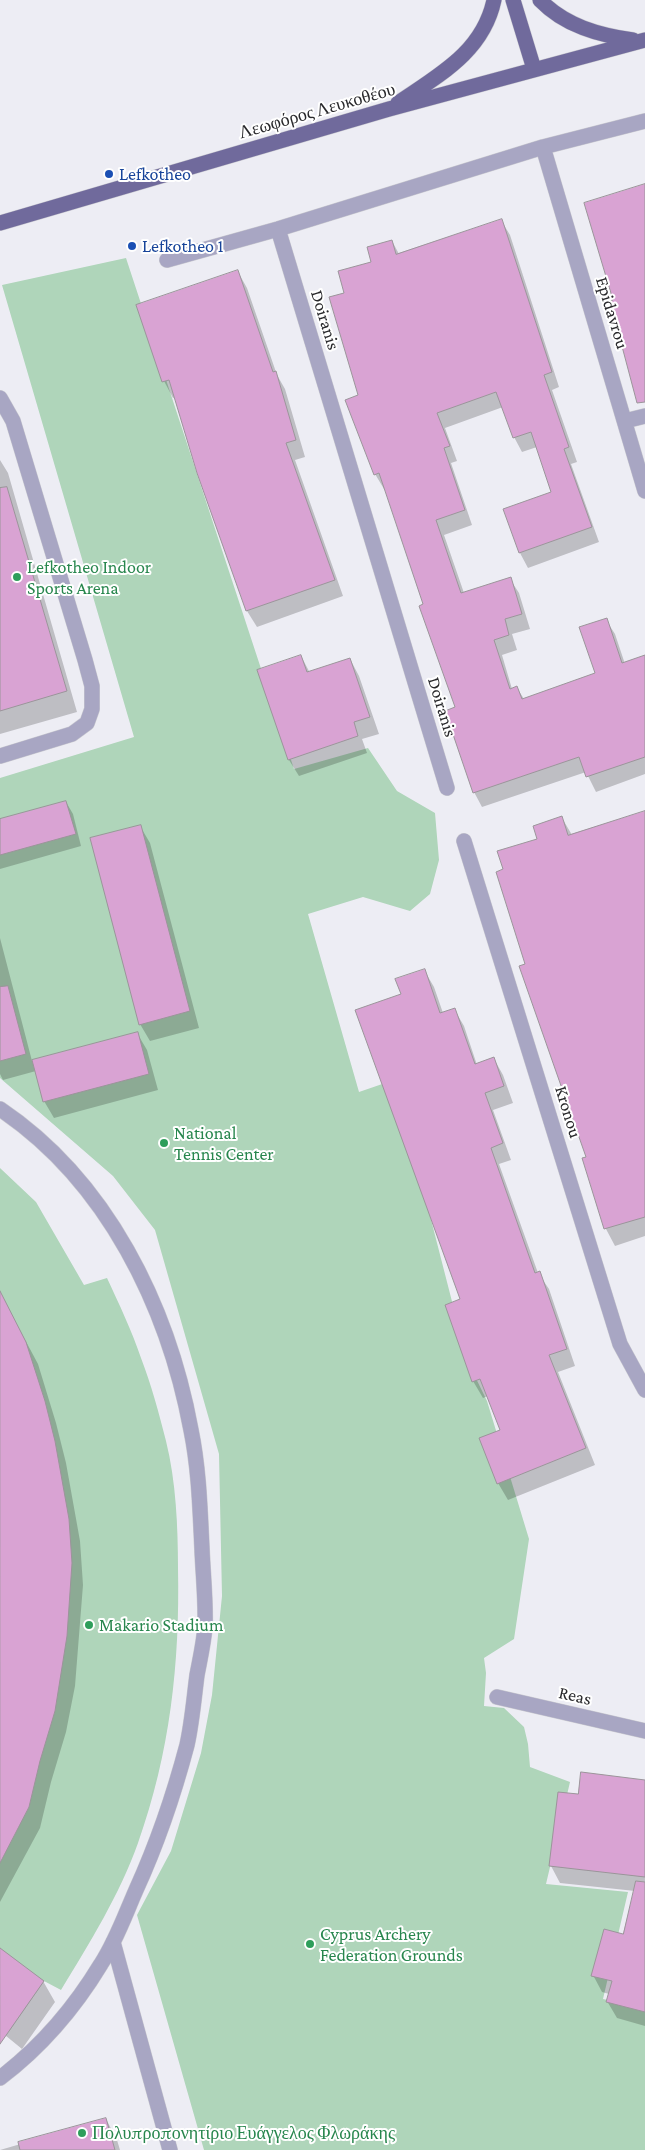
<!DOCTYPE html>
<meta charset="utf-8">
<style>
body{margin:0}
canvas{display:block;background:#ededf4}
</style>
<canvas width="645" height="2150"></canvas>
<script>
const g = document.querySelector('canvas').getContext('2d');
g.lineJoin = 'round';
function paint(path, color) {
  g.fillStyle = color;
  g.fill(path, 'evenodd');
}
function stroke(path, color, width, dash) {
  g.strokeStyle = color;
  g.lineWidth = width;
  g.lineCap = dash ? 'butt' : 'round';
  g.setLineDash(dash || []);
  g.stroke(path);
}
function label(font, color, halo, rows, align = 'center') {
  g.font = font + ' "Crimson Pro",serif';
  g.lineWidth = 4;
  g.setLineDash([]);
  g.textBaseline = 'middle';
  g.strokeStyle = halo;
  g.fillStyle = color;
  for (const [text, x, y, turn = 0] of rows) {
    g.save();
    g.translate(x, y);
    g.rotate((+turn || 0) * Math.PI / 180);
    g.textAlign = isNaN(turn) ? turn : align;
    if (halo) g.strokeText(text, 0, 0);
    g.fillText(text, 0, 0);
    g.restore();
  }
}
const green = new Path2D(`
 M126,258L294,769L368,748L397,791L435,813L439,860L430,894L410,911L363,897L308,914L359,1092L391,1081L427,1204L467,1360L487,1401L529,1539L514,1639L484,1658L486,1673L484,1706L504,1708L524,1727L528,1744L530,1767L570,1782L546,1884L628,1892L603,1999L645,2008V2150H204L137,1915L171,1851L201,1753L212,1695L222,1596L219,1454L155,1230L113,1176L0,1078V778L134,737L2,285Z
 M0,1168L36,1202L84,1285L107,1278C119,1304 132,1331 141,1358C151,1384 159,1413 166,1441C176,1481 178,1527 178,1568C180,1663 170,1753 138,1843C120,1894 89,1944 61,1990L44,1981L10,2030L0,2038Z`);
const shadow = new Path2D(`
 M501,220L510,235L559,387L552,390L577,462L571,464L599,542L528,568L520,553L505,510L552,493L537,447L522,452L514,437L503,407L445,428L457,461L451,463L472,525L444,535L464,593L510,579L519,593L530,629L512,634L517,650L502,655L512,689L517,688L524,699L596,674L606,620L615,634L625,664L645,666V774L596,792L586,772L482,807L474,792L456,708L425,605L386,488L384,489L375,474L360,396L346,293L392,241L399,254Z
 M238,272L247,288L277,375L285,389L305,457L295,460L343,596L257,627L247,611L198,472L176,397L173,398L164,381Z
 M0,460L8,473L77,712L0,734Z
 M301,656L310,673L350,659L359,676L379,734L362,739L367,753L299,776L289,760Z
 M66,802L73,814L81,846L0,869V820Z
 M645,812V1236L615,1246L606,1229L583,1159L587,1158L527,965L504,870L562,818L572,835Z
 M140,826L150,843L199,1028L150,1041L140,1024Z
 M0,938L32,1061L137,1033L147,1050L158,1090L54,1118L44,1101L36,1071L3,1080L0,1074Z
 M424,970L434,987L443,1013L454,1009L464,1026L477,1065L494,1059L503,1075L513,1103L493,1110L511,1160L499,1164L538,1273L549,1289L575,1366L558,1372L595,1465L508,1500L498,1483L501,1430L488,1396L483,1398L473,1381L462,1300L402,995Z
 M0,1293L38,1364L56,1423L66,1463L80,1541L83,1585L75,1686L66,1732L51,1782L40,1828L0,1902Z
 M645,1829V2026L617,2018L607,2001L609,1994L602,1992L593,1975L624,1935L635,1891L560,1883L551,1866Z
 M0,1950L43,1981L55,2002L22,2049L0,2031Z
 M106,2119L117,2140L120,2150H0Z`);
const building = new Path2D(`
 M645,184V402L637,403L610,301L613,300L584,203Z
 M502,219L552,372L544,375L569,447L564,449L592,527L519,553L503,509L551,492L531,432L513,438L496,392L437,413L450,446L444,448L465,510L436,520L461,593L511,577L522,614L505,619L509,635L494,640L510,689L517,686L522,699L595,673L579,627L607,618L622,663L645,655V757L586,777L579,757L473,793L445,711L455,707L419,606L423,604L379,473L374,475L345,400L358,395L329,297L344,293L338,271L371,262L367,247L392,240L396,254Z
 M238,270L273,372L276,371L296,440L286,443L335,580L246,611L197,473L169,380L162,382L136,305Z
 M7,487L67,691L0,711V488Z
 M301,655L307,672L350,658L370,717L354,722L358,736L288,760L257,670Z
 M66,801L76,834L0,855V819Z
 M645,811V1217L604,1229L582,1158L586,1157L519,966L525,964L496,872L503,869L497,851L537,839L533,826L562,816L568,835Z
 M141,825L190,1011L139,1025L90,838Z
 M425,969L440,1013L455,1008L475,1064L494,1057L504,1086L485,1093L503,1143L491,1148L535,1273L540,1271L567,1349L549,1355L586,1448L497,1484L479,1438L500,1430L480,1379L472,1382L445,1305L460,1299L355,1010L401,994L395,979Z
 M8,986L26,1054L0,1061V987Z
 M138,1032L149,1074L43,1102L32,1060Z
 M0,1291L26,1342L45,1401L55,1441L69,1519L72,1563L67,1636L55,1711L40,1761L29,1807L0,1863Z
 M581,1772L645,1780V1877L549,1866L558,1792L578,1794Z
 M636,1881L645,1882V2012L606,2002L612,1981L591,1976L604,1929L623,1934Z
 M0,1948L44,1981L0,2044Z
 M106,2118L115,2150H20L18,2142Z`);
const minor = new Path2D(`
 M543,147L645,491
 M278,229L447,788
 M167,260L278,229L543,147L645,121
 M0,398L13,421L85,660L92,686V709L87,723L72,734L0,756
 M625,421L645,416
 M464,841L620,1344L645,1390
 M0,1109C107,1181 168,1306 191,1430C199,1469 200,1509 202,1549C203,1575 206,1601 205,1626C204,1642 200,1659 197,1675C194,1698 192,1723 187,1745C174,1794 157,1844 136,1890C125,1915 116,1941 101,1964C75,2007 41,2047 0,2078
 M497,1697L645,1731
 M113,1942L170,2150`);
const major = new Path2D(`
 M513,0L534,69
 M540,0C565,26 599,35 633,40
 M398,103C439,75 483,52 494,0
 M0,223L389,109L645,40`);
const markers = [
 [109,174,5,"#1a4fb4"],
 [132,246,5,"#1a4fb4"],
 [17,577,5,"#2e9e5b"],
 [164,1143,5,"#2e9e5b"],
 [89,1625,5,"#2e9e5b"],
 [310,1944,5,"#2e9e5b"],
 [82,2133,5,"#2e9e5b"]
];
const streetNames = [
 ["Λεωφόρος Λευκοθέου",317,111,-16],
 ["Epidavrou",612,313,73],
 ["Doiranis",325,320,73],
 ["Doiranis",442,707,73],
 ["Kronou",568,1112,73],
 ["Reas",575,1696,13]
];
const transitNames = [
 ["Lefkotheo",119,174],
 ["Lefkotheo 1",142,246]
];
const leisureNames = [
 ["Lefkotheo Indoor",27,567],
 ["Sports Arena",27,588],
 ["National",174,1133],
 ["Tennis Center",174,1154],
 ["Makario Stadium",99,1625],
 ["Cyprus Archery",320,1934],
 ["Federation Grounds",320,1955],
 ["Πολυπροπονητίριο Ευάγγελος Φλωράκης",92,2133]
];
paint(green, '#afd5ba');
paint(shadow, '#0003');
paint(building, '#d9a3d3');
stroke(building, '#9b959a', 1);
stroke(minor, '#cacad0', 16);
stroke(major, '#cacad0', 16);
stroke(minor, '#a8a6c3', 15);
stroke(major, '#706a9c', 15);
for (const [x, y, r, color] of markers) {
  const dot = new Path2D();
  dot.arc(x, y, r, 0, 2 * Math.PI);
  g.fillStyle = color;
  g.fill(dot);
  stroke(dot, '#fff', 2);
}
label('18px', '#28282b', '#fff', streetNames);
label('18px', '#164399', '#fff', transitNames, 'left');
label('18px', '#27864d', '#fff', leisureNames, 'left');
</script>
